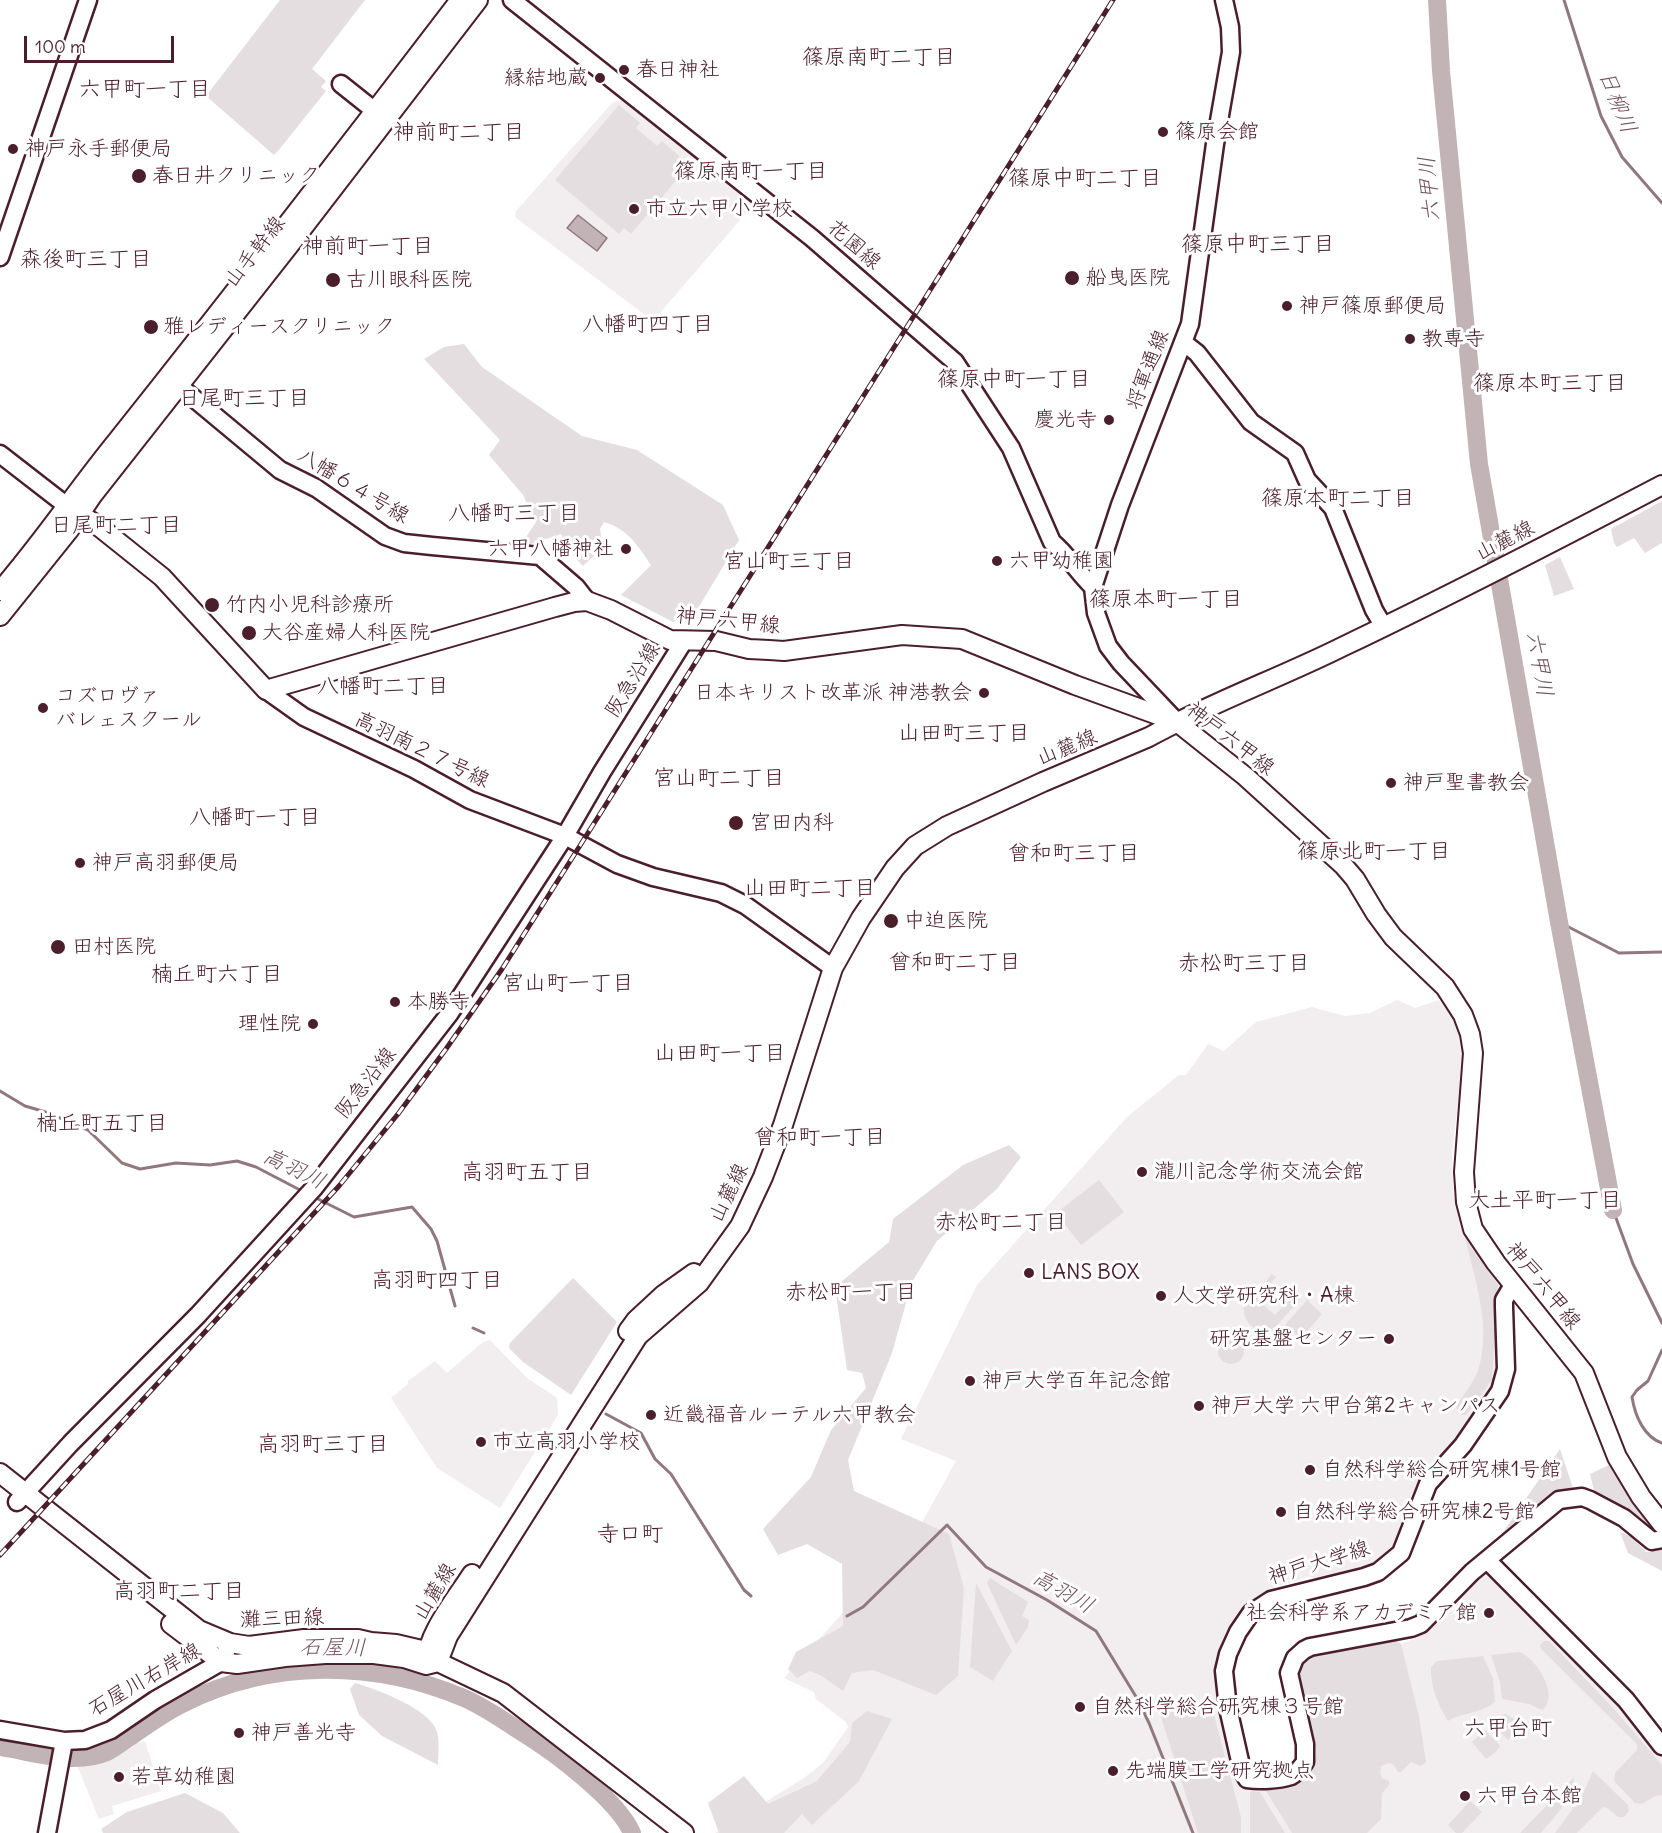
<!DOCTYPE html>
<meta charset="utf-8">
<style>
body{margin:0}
#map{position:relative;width:1662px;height:1833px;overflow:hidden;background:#fff;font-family:Delius,sans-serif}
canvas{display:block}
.scale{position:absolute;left:24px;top:36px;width:150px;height:27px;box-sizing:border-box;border:3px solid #4a1f2b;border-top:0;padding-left:8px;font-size:18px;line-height:21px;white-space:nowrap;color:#4a1f2b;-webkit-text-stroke:4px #fff;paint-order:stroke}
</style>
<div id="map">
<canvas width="1662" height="1833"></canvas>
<div class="scale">100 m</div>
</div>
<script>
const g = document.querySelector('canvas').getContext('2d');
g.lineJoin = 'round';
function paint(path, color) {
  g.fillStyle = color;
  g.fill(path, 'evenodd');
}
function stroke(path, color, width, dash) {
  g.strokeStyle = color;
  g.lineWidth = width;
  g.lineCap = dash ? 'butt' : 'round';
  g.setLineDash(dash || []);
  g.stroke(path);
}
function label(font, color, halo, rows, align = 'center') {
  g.font = font + ' Delius,"Klee One",sans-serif';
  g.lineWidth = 6;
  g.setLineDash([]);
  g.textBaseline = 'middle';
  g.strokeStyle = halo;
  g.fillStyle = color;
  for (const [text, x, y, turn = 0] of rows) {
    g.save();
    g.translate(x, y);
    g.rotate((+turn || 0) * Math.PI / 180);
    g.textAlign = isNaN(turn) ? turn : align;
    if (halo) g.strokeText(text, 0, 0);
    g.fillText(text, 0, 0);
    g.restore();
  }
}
const built = new Path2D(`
 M623,100L751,200L752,206L653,321L515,217L516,211L613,102Z
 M1397,1000L1415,1008L1439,1000L1451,1015L1457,1028L1462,1046L1463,1065L1452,1153L1453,1191L1460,1223L1501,1286L1497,1307L1500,1365L1493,1386L1469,1427L1453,1448L1418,1483L1398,1542L1393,1551L1370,1566L1336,1576L1320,1579L1308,1577L1274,1588L1245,1607L1229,1630L1216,1668L1218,1696L1229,1754L1234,1771L1240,1779L1259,1791L1287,1787L1304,1778L1313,1766L1316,1752L1298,1678V1669L1393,1638L1401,1644L1418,1637L1478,1574H1490L1616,1702L1662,1759V1833H715L804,1778L824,1762L848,1727L846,1722L816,1699L814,1692L784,1678L919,1528L956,1461L901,1439L977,1285L1127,1117L1179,1075H1186L1208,1044L1224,1051L1256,1022L1312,1007L1345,1016L1370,1013Z
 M490,1340L527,1378L557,1398L558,1415L500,1508L437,1468L391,1398L408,1384V1381L435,1361L447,1373L483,1342Z
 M145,1741L161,1791L112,1806L114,1814L99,1819L76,1763L96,1761L107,1758L128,1745Z`);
const green = new Path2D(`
 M280,0H365L312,69L326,81L321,87L326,91L278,151L274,155L206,96Z
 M619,105L640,123L636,128L657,146L662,141L689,165L631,234L624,228L619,234L555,180Z
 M464,344L482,367L582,436L637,450L723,505L739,540L694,615L673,622L621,595L651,565C638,546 628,529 604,522L600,529L603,547L583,566L568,550L561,534L519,548L536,522L523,495L489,455L500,440L424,359L444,347Z
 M1662,501V543L1645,553L1634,538L1617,547L1614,543L1611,529Z
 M1560,557L1574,589L1554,596L1545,565Z
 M1009,1145L1021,1157L997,1189L937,1241L912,1282L892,1353L848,1460L854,1491L949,1534L964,1588L958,1676L936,1695L873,1670L852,1673L843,1691L822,1676L810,1671L797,1678L788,1669L796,1652L843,1626L842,1564L807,1544L778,1555L763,1529L811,1477L831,1430L866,1388L862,1373L847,1370L835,1287L889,1242L893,1219L963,1165Z
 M1099,1180L1124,1212L1081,1245L1056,1213Z
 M1465,1238L1498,1285L1492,1380L1466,1415H1461L1456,1407C1463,1395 1473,1383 1478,1371C1492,1327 1475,1280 1465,1238Z
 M1272,1274L1276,1277L1257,1300L1275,1315L1295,1293L1301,1298L1266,1338C1256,1329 1242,1322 1244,1307Z
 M573,1278L617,1322L571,1395L523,1362L509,1348L510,1343Z
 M1307,1300L1322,1314L1301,1339L1285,1325Z
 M1218 1351a13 13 0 1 1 26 0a13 13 0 1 1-26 0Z
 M1560,1449L1574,1491L1497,1541Z
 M1609,1465L1658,1531L1650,1534L1595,1495L1590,1474Z
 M1620,1532L1632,1537L1646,1552L1662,1550V1571L1628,1553Z
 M990,1578L1028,1602L1022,1616L1029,1620L1028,1627L1016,1645L987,1583Z
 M976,1583L1012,1651L993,1681L970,1667Z
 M1393,1638L1401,1644L1419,1716L1426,1762L1421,1766L1411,1762L1401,1772H1398L1394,1765L1389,1763L1381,1766L1380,1773L1382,1778L1389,1781V1785L1382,1793L1381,1819L1367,1833H1292L1266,1791L1287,1788L1304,1779L1314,1766L1316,1753L1298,1678C1298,1666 1302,1660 1313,1654Z
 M1544,1641H1549L1614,1709L1662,1765V1795L1655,1796L1642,1804L1635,1803L1614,1781L1615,1773L1637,1750V1744L1541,1649L1540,1645Z
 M1519,1652C1536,1657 1561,1697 1542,1710L1529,1704L1502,1699L1500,1682L1491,1655Z
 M1483,1656L1493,1678L1495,1702C1476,1716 1465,1711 1448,1721C1438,1705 1430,1686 1431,1667L1437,1661Z
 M355,1683C376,1689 431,1709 437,1732C440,1742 438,1755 438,1765L382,1736L359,1715L350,1689Z
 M1170,1698C1191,1698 1201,1696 1214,1715L1241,1817V1833H1198L1158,1708L1161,1702Z
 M867,1711L892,1719L859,1781L812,1825L802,1814L784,1833H719L708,1803L744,1776L768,1804L817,1781L850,1742L852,1723Z
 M1505,1714L1524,1724L1508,1740L1492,1724L1499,1716Z
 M1485,1730L1500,1746L1496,1752L1486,1759L1472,1742Z
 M1593,1771L1628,1805L1629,1811L1624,1817H1618L1607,1808L1603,1807L1577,1833H1555L1582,1796Z
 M1574,1777C1576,1796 1553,1818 1541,1833H1520Z
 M1252,1791L1260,1792L1285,1833H1250V1793Z
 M185,1793L223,1813L240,1833H103L101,1829L127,1812Z
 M1470,1801L1482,1812L1462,1833H1456L1448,1825Z`);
const water = new Path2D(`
 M578,215L607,238L597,251L567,228Z`);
const stream = new Path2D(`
 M1564,0L1601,116L1622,157L1662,203
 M1559,922L1619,953L1662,952
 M0,1091L25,1106L49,1113L88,1130L122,1163L140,1169L176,1163L210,1165L237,1161L256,1167L302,1191
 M314,1197L354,1217L412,1207L431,1229L437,1241L455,1306
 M1613,1210L1633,1264L1662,1323
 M473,1328L484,1333
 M1662,1350L1648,1381L1637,1390L1632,1397C1635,1416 1644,1437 1662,1443
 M606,1414L641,1433L655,1459L671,1474L744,1590L751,1596
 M847,1616L863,1607L947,1525L986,1567L1047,1600L1096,1631L1138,1700L1149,1723L1193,1833`);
const river = new Path2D(`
 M1437,0L1441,71L1479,464L1559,922L1613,1210
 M0,1747C33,1752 75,1766 107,1752C115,1748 123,1741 130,1737C147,1725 165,1712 184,1703C272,1659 374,1660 464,1698C485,1707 504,1721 523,1733C554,1752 618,1800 632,1833`);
const secondary = new Path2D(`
 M512,0L812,238L955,362L1011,448L1052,542C1068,555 1078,573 1093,587
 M341,84L385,119
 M0,257L88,0
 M1183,342L1197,353L1251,422L1295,453L1307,480L1333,508L1374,610L1384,627
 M179,386L280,470L316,488L385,536L404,543L432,546L540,556L576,587L587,601
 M0,454L67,506
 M266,690L304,717L414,769L470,800L565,836L617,864L653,877L721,893L745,905L833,968
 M1177,722L1121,663L1108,646L1096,613L1093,587L1120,505L1190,324L1215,144L1231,52L1230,27L1224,0
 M1513,1285L1504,1300V1307L1506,1369L1500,1391L1463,1445L1428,1484L1401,1553L1378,1572L1364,1577L1271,1600L1251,1613L1238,1632L1228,1654L1224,1671L1228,1708L1242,1770L1247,1779C1260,1781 1278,1780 1291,1776C1297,1773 1301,1767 1305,1762V1744L1289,1673L1295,1658L1304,1650L1310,1647L1411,1628L1421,1624L1472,1572L1559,1500L1582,1497L1590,1500L1624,1518L1652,1541L1662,1539
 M17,1502L71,1443L198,1315L314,1188L450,1013L565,836L602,772L684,641
 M1487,1560L1626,1700L1662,1746
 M0,1730L64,1741L85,1740L111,1730L155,1700L221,1662L230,1643
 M47,1833L64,1741`);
const primary = new Path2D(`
 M67,506L97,525L162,577L266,690L555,607L574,602L587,601L611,610L670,640L716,641L749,649L769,650L784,651L902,635L962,639L1075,685L1177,722L1246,777L1343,865L1355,879L1376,914L1393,937L1445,987L1463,1015L1470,1034L1473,1053L1464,1172L1466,1202L1473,1229L1496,1263L1584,1373L1617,1457L1641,1497L1662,1524
 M0,591C42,543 77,490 117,441C233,295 347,148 460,0
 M0,616L69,530L92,496L295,238L478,0
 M628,1331L636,1320L663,1295L694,1273
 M0,1473L199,1630L230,1643L249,1646L304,1639H358L371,1642L396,1644L426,1651L438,1662L503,1693L684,1833
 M171,1624L221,1662L237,1664L285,1657L325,1654H374L404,1658L426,1665L438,1662
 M438,1662L448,1636L638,1336L699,1283L740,1226L763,1177L783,1125L833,968L861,918L895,868L915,846L947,826L1043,782L1149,737C1212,702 1280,678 1344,646C1451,595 1557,540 1662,485
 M426,1663C427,1634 456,1599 472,1574`);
const rail = new Path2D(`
 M0,1555L339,1186L398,1114L446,1049L502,969L581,844L1113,0`);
const markers = [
 [624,70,6,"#4a1f2b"],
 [600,78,6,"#4a1f2b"],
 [1163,132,6,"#4a1f2b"],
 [13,149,6,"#4a1f2b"],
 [139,176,8,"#4a1f2b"],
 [634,209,6,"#4a1f2b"],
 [1072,278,8,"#4a1f2b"],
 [333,280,8,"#4a1f2b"],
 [1287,306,6,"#4a1f2b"],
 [151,327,8,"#4a1f2b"],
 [1410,339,6,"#4a1f2b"],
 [1109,420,6,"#4a1f2b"],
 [626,549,6,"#4a1f2b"],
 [997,561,6,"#4a1f2b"],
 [212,605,8,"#4a1f2b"],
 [249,633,8,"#4a1f2b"],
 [984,693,6,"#4a1f2b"],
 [43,708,6,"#4a1f2b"],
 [1391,783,6,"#4a1f2b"],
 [736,823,8,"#4a1f2b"],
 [80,863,6,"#4a1f2b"],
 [891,921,8,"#4a1f2b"],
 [58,947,8,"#4a1f2b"],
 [395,1002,6,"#4a1f2b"],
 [313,1024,6,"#4a1f2b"],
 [1142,1172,6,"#4a1f2b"],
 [1029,1273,6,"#4a1f2b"],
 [1161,1296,6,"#4a1f2b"],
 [1389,1339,6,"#4a1f2b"],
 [970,1381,6,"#4a1f2b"],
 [1199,1406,6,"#4a1f2b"],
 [651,1415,6,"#4a1f2b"],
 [481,1442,6,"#4a1f2b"],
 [1310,1470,6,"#4a1f2b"],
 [1281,1512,6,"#4a1f2b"],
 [1489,1613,6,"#4a1f2b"],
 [1080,1707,6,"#4a1f2b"],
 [239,1733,6,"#4a1f2b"],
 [1113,1771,6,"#4a1f2b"],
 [119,1777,6,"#4a1f2b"],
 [1465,1796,6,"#4a1f2b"]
];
const poiNames = [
 ["春日神社",636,70],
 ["縁結地蔵",588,78,"right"],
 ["篠原会館",1175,132],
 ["神戸永手郵便局",25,149],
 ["春日井クリニック",152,176],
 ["市立六甲小学校",646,209],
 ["船曳医院",1086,278],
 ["古川眼科医院",346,280],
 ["神戸篠原郵便局",1299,306],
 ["雅レディースクリニック",164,327],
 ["教専寺",1422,339],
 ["慶光寺",1097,420,"right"],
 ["六甲八幡神社",614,549,"right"],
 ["六甲幼稚園",1009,561],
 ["竹内小児科診療所",226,605],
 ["大谷産婦人科医院",262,633],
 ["日本キリスト改革派 神港教会",972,693,"right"],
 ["コズロヴァ",55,696],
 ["バレェスクール",55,720],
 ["神戸聖書教会",1403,783],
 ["宮田内科",750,823],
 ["神戸高羽郵便局",92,863],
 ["中迫医院",904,921],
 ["田村医院",72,947],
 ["本勝寺",407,1002],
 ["理性院",301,1024,"right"],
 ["瀧川記念学術交流会館",1154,1172],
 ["LANS BOX",1041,1273],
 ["人文学研究科・A棟",1173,1296],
 ["研究基盤センター",1377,1339,"right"],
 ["神戸大学百年記念館",982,1381],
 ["神戸大学 六甲台第2キャンパス",1211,1406],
 ["近畿福音ルーテル六甲教会",663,1415],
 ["市立高羽小学校",493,1442],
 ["自然科学総合研究棟1号館",1322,1470],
 ["自然科学総合研究棟2号館",1293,1512],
 ["社会科学系アカデミア館",1477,1613,"right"],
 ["自然科学総合研究棟３号館",1092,1707],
 ["神戸善光寺",251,1733],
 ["先端膜工学研究拠点",1125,1771],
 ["若草幼稚園",131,1777],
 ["六甲台本館",1477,1796]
];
const streetNames = [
 ["花園線",854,245,41],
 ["山手幹線",255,252,-52],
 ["将軍通線",1148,370,-69],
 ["八幡６４号線",353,486,31],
 ["山麓線",1505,541,-27],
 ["神戸六甲線",728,621,6],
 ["阪急沿線",633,680,-58],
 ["神戸六甲線",1230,739,38],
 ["山麓線",1067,748,-22],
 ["高羽南２７号線",422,750,26],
 ["阪急沿線",366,1083,-52],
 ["山麓線",729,1193,-64],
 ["神戸六甲線",1543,1286,51],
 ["神戸大学線",1319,1563,-17],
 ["山麓線",435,1592,-59],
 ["灘三田線",282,1619,-2],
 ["石屋川右岸線",145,1680,-30]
];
const neighbourhoodNames = [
 ["篠原南町二丁目",879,58],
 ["六甲町一丁目",145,90],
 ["神前町二丁目",459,133],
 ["篠原南町一丁目",751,172],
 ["篠原中町二丁目",1085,179],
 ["篠原中町三丁目",1258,245],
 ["神前町一丁目",368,247],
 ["森後町三丁目",86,260],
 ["八幡町四丁目",648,325],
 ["篠原中町一丁目",1014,380],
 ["篠原本町三丁目",1550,384],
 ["日尾町三丁目",244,399],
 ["篠原本町二丁目",1338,499],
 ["八幡町三丁目",514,514],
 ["日尾町二丁目",116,526],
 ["宮山町三丁目",789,562],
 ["篠原本町一丁目",1166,600],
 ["八幡町二丁目",383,687],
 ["山田町三丁目",964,734],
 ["宮山町二丁目",719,779],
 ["八幡町一丁目",255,818],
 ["篠原北町一丁目",1374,852],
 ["曾和町三丁目",1074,854],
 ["山田町二丁目",810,889],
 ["曾和町二丁目",955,963],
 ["赤松町三丁目",1244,964],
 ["楠丘町六丁目",217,975],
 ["宮山町一丁目",568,984],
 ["山田町一丁目",720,1054],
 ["楠丘町五丁目",102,1124],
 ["曾和町一丁目",820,1138],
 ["高羽町五丁目",527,1173],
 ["大土平町一丁目",1545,1201],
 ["赤松町二丁目",1001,1223],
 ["高羽町四丁目",437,1281],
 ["赤松町一丁目",851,1293],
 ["高羽町三丁目",323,1445],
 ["寺口町",630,1535],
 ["高羽町二丁目",179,1592],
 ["六甲台町",1508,1729]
];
const waterNames = [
 ["日柳川",1617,102,68],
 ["六甲川",1430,189,-95],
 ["六甲川",1539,664,80],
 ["高羽川",294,1169,26],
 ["高羽川",1063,1592,30],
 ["石屋川",333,1648,1]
];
paint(built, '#f2eeef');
paint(green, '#e5dee0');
paint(water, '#c1b3b6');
stroke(water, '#91787e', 1.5);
stroke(stream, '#91787e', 3);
stroke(river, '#c1b3b6', 18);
stroke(secondary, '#4a1f2b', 21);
stroke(primary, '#4a1f2b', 22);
stroke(secondary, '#fff', 16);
stroke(primary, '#fff', 18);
stroke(rail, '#4a1f2b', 5);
stroke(rail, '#fff', 3, [9]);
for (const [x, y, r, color] of markers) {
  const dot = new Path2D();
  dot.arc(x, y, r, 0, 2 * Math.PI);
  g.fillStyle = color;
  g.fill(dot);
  stroke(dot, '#fff', 2);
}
label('21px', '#4a1f2b', '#fff', poiNames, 'left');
label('21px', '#4a1f2b', '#fff', streetNames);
label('22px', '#4a1f2b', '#fff', neighbourhoodNames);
label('italic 22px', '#74535c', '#fff', waterNames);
</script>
